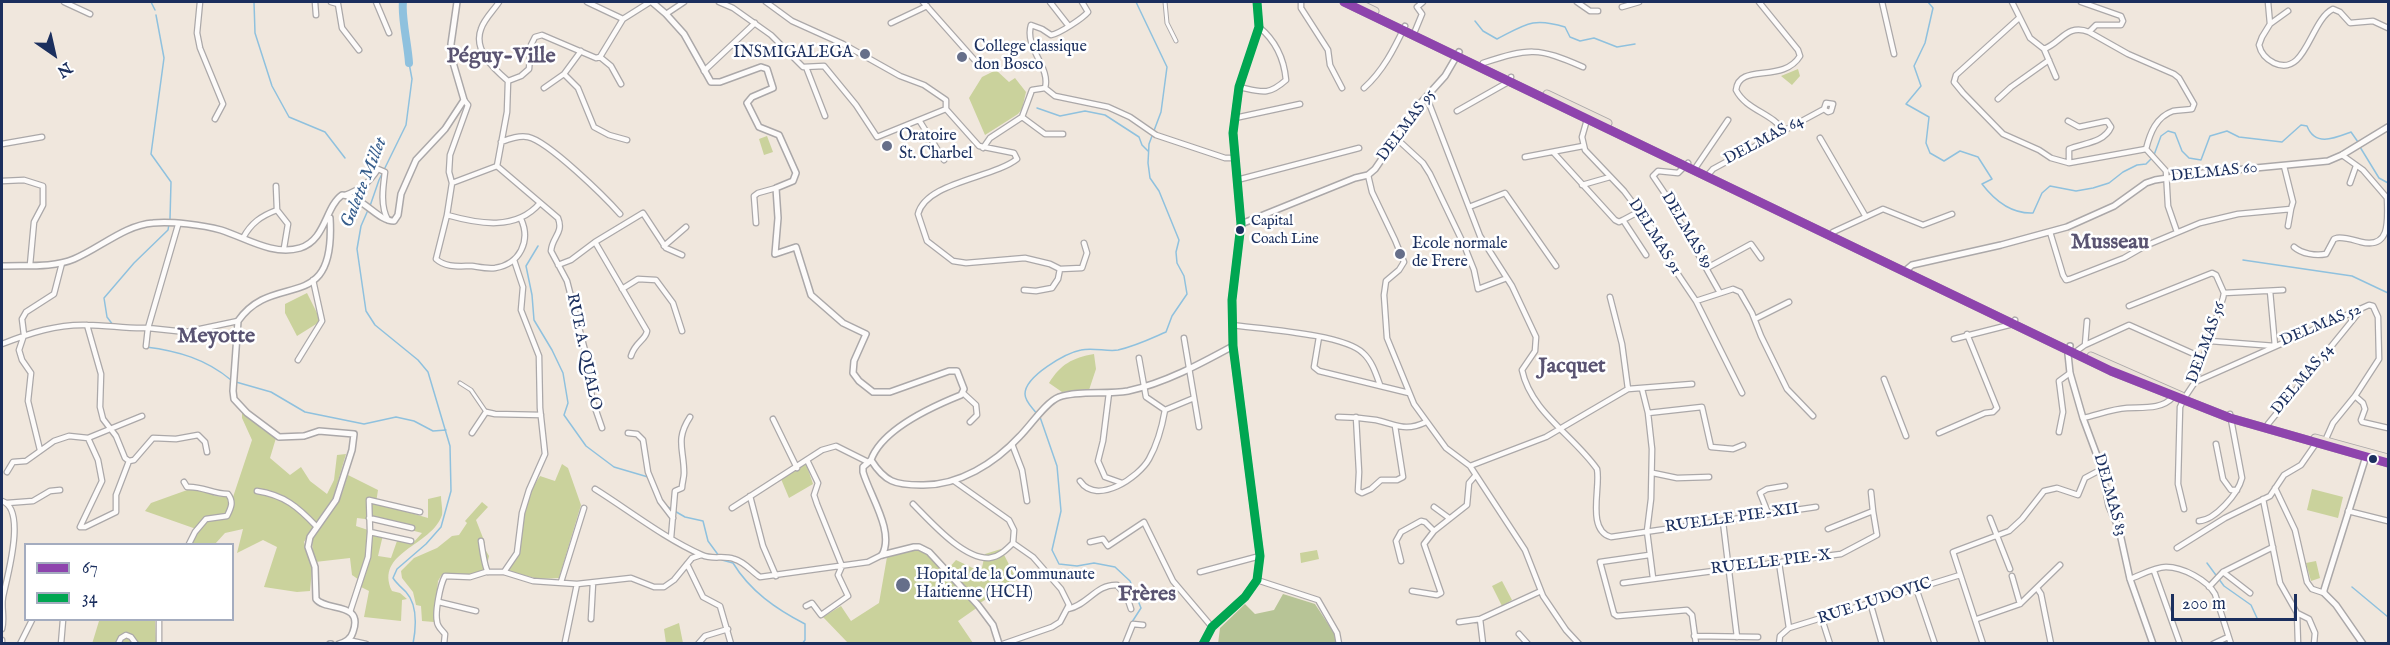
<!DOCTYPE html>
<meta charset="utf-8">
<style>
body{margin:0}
#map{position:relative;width:2390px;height:645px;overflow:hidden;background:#f0e7dd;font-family:"IM FELL English",serif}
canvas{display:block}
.frame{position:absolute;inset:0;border:3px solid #1b2f5e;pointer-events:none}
.legend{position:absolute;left:24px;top:543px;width:210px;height:78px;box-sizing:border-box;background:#fff;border:2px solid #a4acbf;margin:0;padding:8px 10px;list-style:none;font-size:18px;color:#1b2f5e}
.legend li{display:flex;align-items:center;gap:12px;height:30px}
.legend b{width:30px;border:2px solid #a4acbf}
.north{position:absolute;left:24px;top:24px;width:60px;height:60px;-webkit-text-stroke:4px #fff;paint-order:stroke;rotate:146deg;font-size:16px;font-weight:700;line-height:24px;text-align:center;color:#1b2f5e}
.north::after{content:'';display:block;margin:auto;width:21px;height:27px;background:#1b2f5e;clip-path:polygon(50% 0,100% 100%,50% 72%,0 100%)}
.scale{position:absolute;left:2171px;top:594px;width:126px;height:27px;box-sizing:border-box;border:3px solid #1b2f5e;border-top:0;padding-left:8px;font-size:18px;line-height:21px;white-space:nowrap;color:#1b2f5e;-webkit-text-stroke:4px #fff;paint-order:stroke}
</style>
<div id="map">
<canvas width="2390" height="645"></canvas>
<div class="frame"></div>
<ul class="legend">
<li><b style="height:8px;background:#8e44ad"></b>67</li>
<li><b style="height:8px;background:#00a651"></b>34</li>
</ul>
<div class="north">N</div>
<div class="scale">200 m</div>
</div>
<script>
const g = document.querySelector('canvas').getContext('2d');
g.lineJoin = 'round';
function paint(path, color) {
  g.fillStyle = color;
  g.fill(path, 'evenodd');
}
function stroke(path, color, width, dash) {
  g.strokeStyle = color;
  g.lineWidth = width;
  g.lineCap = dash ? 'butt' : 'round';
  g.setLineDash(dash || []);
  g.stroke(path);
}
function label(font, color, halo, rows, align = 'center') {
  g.font = font + ' "IM FELL English",serif';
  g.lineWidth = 5;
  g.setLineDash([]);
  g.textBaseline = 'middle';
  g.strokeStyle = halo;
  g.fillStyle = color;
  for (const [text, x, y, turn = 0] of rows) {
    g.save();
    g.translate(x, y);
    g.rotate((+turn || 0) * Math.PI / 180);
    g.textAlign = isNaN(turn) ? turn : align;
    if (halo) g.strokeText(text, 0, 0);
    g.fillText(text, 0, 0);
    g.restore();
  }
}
const green = new Path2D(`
 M1798,69L1800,76L1792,85L1781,76Z
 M996,70L1009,82L1015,78L1026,92L1022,109L1018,114L985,135L969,98L982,77Z
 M767,136L773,152L764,155L759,139Z
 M307,293L321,321L297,336L285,313V304Z
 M1094,354L1096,369L1089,390L1062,392L1049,383C1061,364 1072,358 1094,354Z
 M242,410L262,429L276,438L270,458L290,475L301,467L310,481L327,494L334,480L337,455L346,454L333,498L304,542L312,569L310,591L297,592L264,587L277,547L263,540L237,553L243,529L225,533L215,544H192L199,530L145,511L151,503L190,489L206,491L215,496L233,497L252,440L242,418Z
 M806,463L813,484L789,498L781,479Z
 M562,464L568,468L581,505L559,578L539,579L507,571L519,555L525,509L531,490L540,476L555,481Z
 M348,475L378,490L376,503L428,518V499L441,496C441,502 443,510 442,515C432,546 374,552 392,591L400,593L407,599L402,600L401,621L364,617L369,591L361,587L362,582L352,575L350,558L315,562C306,528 322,528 338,502C343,494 345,483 348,475ZM357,518L373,520L422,533L412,544L397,541L391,558L378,556L383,535L356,526Z
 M2312,489L2343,497L2338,518L2307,510Z
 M482,502L488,507L476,520L485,543L482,544L489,556L486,570L469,575L447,573L441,576L438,581L434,622L422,621L421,606L416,605L413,592L402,578L401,571L414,558L437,548L452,536L459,535L467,523L465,521Z
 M918,548L927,554L978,607L958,621L973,643H848L823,617L841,606L851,621L879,603L887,557Z
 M1001,549L1017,580L980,603L948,569L956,560L981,572L985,554Z
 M1317,550L1319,559L1301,563L1300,553Z
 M2316,561L2320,578L2311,581L2306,563Z
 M1502,581L1512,600L1502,606L1492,586Z
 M155,620L156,643L92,644L99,621Z
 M679,623L683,643H666L664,629Z`);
const forest = new Path2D(`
 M1283,594L1315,604L1336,636V643L1218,644L1220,628L1245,604L1255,614L1274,610Z`);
const stream = new Path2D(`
 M151,2L155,10
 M254,2L255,33L272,86L289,117L325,132L345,158
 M1928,2L1933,8L1925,43L1914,66L1921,86L1906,104L1929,117L1926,143L1930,153L1944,161L1960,151L1978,157L1992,179L1982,184C1995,201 2011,214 2033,213L2042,193L2050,186L2076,191L2093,188L2109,183L2123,172L2137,165L2146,164L2151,159
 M156,15L164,58L151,154L171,182L170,219
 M1475,21L1483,31L1497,39C1526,24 1533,17 1565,27L1570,37L1580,41L1594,38L1617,47L1635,44
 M1037,108L1060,116L1085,111L1105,115L1139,137L1142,145L1148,151
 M2360,147L2379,178L2388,183
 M2154,155L2161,136L2168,131L2175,133L2182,151L2189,158L2201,160L2210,136L2227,131L2239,137L2282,142L2301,125L2307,126C2315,147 2335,138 2351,132L2358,142
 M370,206L379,180L406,125L412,79L409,63
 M368,210L361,226L357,249L366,311L375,325L418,360L428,372L450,446L451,491L441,527L426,544L397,569L393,578C397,584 401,587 406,592C418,605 416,628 413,644
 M538,246L526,266L532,295L534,320L552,350L563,373L568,403L564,415L586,446L614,467L648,477
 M2243,260L2352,276L2388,293
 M120,329H116L107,317L104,298L134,263L168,230L169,224
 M146,347C178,351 206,359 231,380
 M236,382L271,392L305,412L364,424L396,417L414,421L433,431L446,430
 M1037,414C1033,408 1025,402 1025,394C1025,376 1066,353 1081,350C1093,347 1107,352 1118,350C1136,346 1150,339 1166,332L1172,316L1187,294L1184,276L1177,263L1176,252L1179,240L1159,191L1150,178L1148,163L1149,144L1161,112L1167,67L1136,2
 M1040,417L1057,466L1061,511L1052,550L1059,564L1077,566L1094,563L1115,567L1130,581L1141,608L1132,622
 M666,506L685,517L703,521L708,541L719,556
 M722,560L733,563C750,591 776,609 805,624V640L802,644
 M2207,563L2224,586L2251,605L2257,618
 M2352,587L2388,617`);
const river = new Path2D(`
 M403,2C401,16 408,45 409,63`);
const pedestrian = new Path2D(`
 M1165,2L1167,23L1176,41
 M460,383L471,390L486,412`);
const minor = new Path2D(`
 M64,2L90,14
 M200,2L197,33L200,48L223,104L215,119
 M315,2L316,15
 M331,2L338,4L342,28L359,50
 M376,2L389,33
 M499,2C494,10 484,19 481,29C473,50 493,68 508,81
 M587,2L623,19
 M719,2L733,8L771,35L803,67L824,66L856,105L877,137L946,109
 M766,2L792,21L843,44L900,76L924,85L946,100V109
 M923,2L979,65
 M1050,2L1068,25
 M1301,2V8L1328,50L1330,65L1342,88
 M1577,2L1590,11H1598
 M1759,2L1798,50L1800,56C1783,84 1739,62 1736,90C1746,110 1772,113 1784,131
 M1882,2L1894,54
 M2012,2L2030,38L2044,49L2056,77
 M2081,2L2121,16L2123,21L2121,25H2096L2089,32L2128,54L2174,74L2179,78L2194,104L2192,109C2186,110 2179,110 2173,111C2156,117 2150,133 2146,149
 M2268,2L2270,24L2262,37L2259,45C2261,54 2266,59 2274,63C2306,78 2310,20 2333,9L2340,12L2350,23L2373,21L2388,28
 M1622,7L1639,2
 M666,14L684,2
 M2019,18L1956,75L1954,82L1963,93L2003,134L2039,150L2051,158L2069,163L2146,149
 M891,23L927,6
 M2270,24L2288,11
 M1415,31L1422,14L1417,7L1423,2
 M2044,49C2061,43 2067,23 2089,32
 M600,57L611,66L621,84
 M1483,63C1529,48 1538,47 1583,67
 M806,67L825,116
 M704,71L755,23
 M564,74L578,88L594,127L609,135L627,140
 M1239,87C1262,92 1268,96 1286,80C1284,58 1276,41 1259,27
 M544,88L564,74L581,51
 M1045,88L1055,96L1108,107L1130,117L1156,135L1225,158H1234
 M1045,88C1051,67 1024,48 1031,25L1042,29L1051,35C1059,34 1083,18 1088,12L1082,2
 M1364,88C1383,71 1394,49 1405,26
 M1427,98L1480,236L1512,286L1536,337L1535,351L1522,370C1531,412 1573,435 1597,469C1601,487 1586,530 1611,537L1816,507
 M1998,99L2011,87L2049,60
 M464,100L468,105L450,155L449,172L452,183L447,215L436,259C446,268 459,266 472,266C479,267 487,269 495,268C520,264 531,241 521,219
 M946,109L979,146L1014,153L1017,159C993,178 926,182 918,214L927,241L953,261L966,263L1025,258L1050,264L1060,269L1058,279L1052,288L1036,291L1024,290
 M1457,111L1510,81L1511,77
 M1588,116L1582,137L1585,150L1624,191L1651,227L1667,258L1696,301L1742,393
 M1022,117L1045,134H1063
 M1235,118L1300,104
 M919,120L944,160
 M2068,121L2079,127L2107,121L2111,127C2104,143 2083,143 2069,149V163
 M1820,138L1866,217
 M1397,139L1423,163L1430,174L1464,245L1474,270L1478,289L1507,278
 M501,142C509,139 519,135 528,137C548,141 605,197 620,214
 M2,144L42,137
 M983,148L990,138L1022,117L1032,90L1045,88
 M2146,149L2166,171L2168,206L2177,232
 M1553,152L1615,220L1619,222L1623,220L1646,255
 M2342,155L2363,170L2388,199
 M1525,157L1583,146
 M1688,163L1678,173L1658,171L1653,176L1672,204L1679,220L1720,293
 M497,166L558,218C564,233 552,237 551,251L567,281L589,366L592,399L602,428
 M497,166L507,112L508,81L521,76L529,69L531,45L535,37L542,35L596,58L600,57L623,19L650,2
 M1696,167L1728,120
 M1368,175L1372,192L1395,240L1404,262L1399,270L1386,281L1384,295L1387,338L1414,404L1446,448L1470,466L1525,550L1543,596L1566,630L1579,644
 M1707,176L1713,169L1824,109L1826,103L1833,104L1831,111L1828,112L1824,109
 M1237,180L1359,148
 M2,181L24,180L43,186V205L34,222L30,265
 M452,183L497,166
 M2350,183L2356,166
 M1582,185L1610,177
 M276,186L277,210L288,224L284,248
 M345,195C361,189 369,183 378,169L385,172C383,187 380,206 388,220
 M1469,207L1505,193L1556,266
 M447,215C479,224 516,231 540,203
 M1623,220L1640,211
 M756,223L754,196L758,193L776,188
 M178,225L148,328L186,332L238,321
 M2288,226L2291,209
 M1833,232L1883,209L1923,225L1952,214
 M2050,232L2063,275L2066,280L2070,279L2124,258L2145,246L2200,223L2238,214L2291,209L2293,202L2284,166
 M243,238C251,223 261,216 277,210
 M595,242L647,331C646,340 635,342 631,356
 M664,246L686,227
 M2294,247C2302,254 2316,256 2326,254L2334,239L2337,238C2345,237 2353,240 2361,242C2390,249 2388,222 2387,198
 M558,265L571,260L595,242L643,213L666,248L682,255
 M1707,268L1751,244L1761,258
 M1060,269L1082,268L1087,253L1084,243
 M622,289L638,279L656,280L673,303L682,331
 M2224,293L2283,290
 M1610,297L1622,344L1628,389
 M1696,301L1733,289L1740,292L1752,313L1761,336L1787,389L1813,416
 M2129,306L2212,273L2216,275L2224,293L2223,298L2195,382L2185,397
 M1755,319L1789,302
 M87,325L101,374L100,407L103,419L116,436L125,458L129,461L134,460L153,438L176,439L198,435L205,442L207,452
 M1232,325C1261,329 1344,334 1363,353C1372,361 1376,374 1380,385
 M1319,337L1314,367L1319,371L1409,393
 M1184,338L1199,427
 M1954,339L2013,324L2015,320
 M2210,341L2275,346L2270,291
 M2,344C30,333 57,324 87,325C108,325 127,329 148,328L146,346
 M2085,345L2129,325L2203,358
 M2078,350L2085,345L2087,321
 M1139,358L1146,397L1165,410L1194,398
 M298,360L322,321L313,280
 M1884,379L1906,436
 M2195,382L2369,305L2373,306L2378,317L2379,359L2355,396L2333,423L2325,441
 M1642,389L1648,413L1652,449L1651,499L1647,531L1653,578
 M963,393L976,405L977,415L970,422
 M1109,393L1103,441L1098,461L1105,477L1122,483
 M2355,396L2363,403L2365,409L2361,420L2362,422L2388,428
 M2183,401L2180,407L2178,484L2184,509
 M1648,413L1702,407L1711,447L1733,449L1743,445
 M1338,417C1351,417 1363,418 1376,420C1398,425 1405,432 1426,422
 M1356,417L1359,472L1358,491L1362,493L1371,489L1381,480H1397L1403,477L1395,426
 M2083,418C2097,415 2112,409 2127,408C2141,407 2162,410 2173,397
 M773,419L797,468
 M2268,424L2360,311
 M2059,432L2063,412L2059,381L2070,373
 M472,433L486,412L495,414L541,415
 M628,433L637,434L643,440L648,472L660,501L673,518
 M1939,433L1985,413L1993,412L1997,408L1967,334
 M88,438L98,460L102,481L80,527H85L116,512V495L129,461
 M1012,444L1022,470L1027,501
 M2216,444L2223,479L2231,490H2237
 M40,450L28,401L31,373L22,360L19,350L24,335L22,319L26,312L54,294L62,263
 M1470,466L1546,437L1628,389L1692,384
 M7,472L13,462L26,461L54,441L69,436L88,438L142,416
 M1653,473L1677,478L1709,477
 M954,481L1009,520L1014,530L1013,543L1033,557L1061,589L1069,605L1060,622L1052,627L1003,644
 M1080,481C1097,506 1139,477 1149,459C1158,443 1162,427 1165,410
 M184,482L187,487C203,486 212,494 228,494C234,502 231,508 227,516L206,519L195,532L189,544
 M2275,488L2295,530L2307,582L2312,589L2324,593
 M595,489C630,511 664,538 702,555C713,560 723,555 734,559C745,562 751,571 760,577L868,562L882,555
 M257,491C284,495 298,507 316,526
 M1871,492L1873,511
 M750,496L763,546L776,576
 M2263,499L2280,583L2297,613
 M2,501C27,509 7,577 3,597C1,608 5,618 2,629
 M7,503L33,501L50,491L60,490
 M913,504C931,522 963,559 989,558C999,557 1006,550 1013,543
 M1434,507L1449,518
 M732,508L822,450L836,446L868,462
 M2348,511L2388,521
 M1768,513L1760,493L1767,489L1785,486
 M369,518L412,528
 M1990,518L2010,569
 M2199,521C2215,520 2238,494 2242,478L2230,414
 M1723,522L1737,637
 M370,532L369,500L420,512
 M671,538L675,491L682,488C682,483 684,478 684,473C684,449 675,440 690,417
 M481,541C482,548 485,568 488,572
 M1090,542L1103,539L1108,546L1144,522L1173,581L1212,627
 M2177,548L2225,518L2270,496L2284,475L2301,465L2317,442
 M1649,555L1600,562L1614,614L1617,616L1687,610L1692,615L1696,644
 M1401,561L1396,541L1401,532L1421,521L1425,522L1434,531
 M1779,563L1789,628
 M687,564L703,597L720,606L731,644
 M2154,571L2180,644
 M504,572L517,553L522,513L529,490L545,454L540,408L539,356L521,310L523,287L514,260
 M1200,572L1260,556
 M2223,572L2250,593
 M2012,576L2020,604
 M2130,579C2141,575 2155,567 2166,567C2183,567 2207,580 2215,594L2231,644
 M1257,580L1318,600L1337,633L1339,644
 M561,582L584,508
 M1623,583L1841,554L1877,535L1873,511L1828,529
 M2209,587L2223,572L2273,547
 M1916,588L1935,644
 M2037,588L2041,594L2051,644
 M1412,591L1437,595L1441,593L1424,544L1434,531L1467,505L1469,483L1475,476
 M439,602L476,611
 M1870,602L1882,644
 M806,606L812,603L821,615L848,596L838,575L842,566L817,504L814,495L818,483L807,460
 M1068,609C1088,605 1096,584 1117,585L1127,597L1131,609
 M350,612L368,557L370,532L411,541
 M591,619L593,583
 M1480,619L1483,644
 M1822,619L1830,644
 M1977,619L2020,604L2060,565
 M1459,622L1480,619L1541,591
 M1519,634L1528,644
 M1694,636L1758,637
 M2,640V643
 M348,640L366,644
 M565,642L577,584
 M20,644L32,620
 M61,644L63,620
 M118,644L121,638L126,635L131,637L136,644
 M159,644V620
 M444,644L445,634C442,630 437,627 437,621C435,612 440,585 445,576L470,577L486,572H504L533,581L577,584L631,578L654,587H664L674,580L692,558L701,555
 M698,644L705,636L728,629
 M1125,644L1133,624L1143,625
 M1779,644L1780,636L1789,628L1960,575
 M1983,644L1953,552L2009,531L2022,519L2044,491L2057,488L2078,495L2085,478L2102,469
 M2213,644L2228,637
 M2298,644L2297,613L2309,619L2315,633L2314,644`);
const tertiary = new Path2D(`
 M652,2L666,14L684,34L711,82H720L761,67L767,69L773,88L752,97L747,103L759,127L779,135L796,173L793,181L776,188L778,218L775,254L796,247L811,295L843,323L866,334L854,361L853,373L859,381L873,392H890L949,371H957L964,389L961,395C931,407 882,429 871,460C885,482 895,485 921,485C959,486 995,463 1020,436C1031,425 1046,402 1059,397C1079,390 1107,395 1128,391C1165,383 1200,364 1233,346
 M330,218C336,318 274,269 238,321L233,391L234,399L247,413L279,437L304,436L319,431L354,434L352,450L336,500L310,537L308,547L315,567L316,599C326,612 364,601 353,632C351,639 346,642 339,644
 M1241,224L1355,178L1368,175L1375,169L1418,106L1445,76L1459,52
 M2,266C25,265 53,268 74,259C100,248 125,225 153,223C171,221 203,225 221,230C246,238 273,256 300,248C326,240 325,207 342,195C363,196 377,221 394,221L398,215L401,194L416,160L445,129L464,100L452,59L451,44L457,2
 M1905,271L1912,265L2001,245L2067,227L2114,206L2146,183L2155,180L2193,174L2328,161L2342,155L2388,127
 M2070,346L2068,354L2070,373L2083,418L2102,469L2109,506L2119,529L2130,579L2153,644
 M871,460L863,467V472C870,496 895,532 882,555
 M882,555L914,547H919L929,552L978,605L993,625L999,644
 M330,644H331
 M2363,644L2336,605L2324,593V590L2367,453`);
const secondary = new Path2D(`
 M1203,644L1212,627L1245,597L1257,580L1260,556L1233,346L1232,300L1241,224L1233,133L1239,87L1259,27L1257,2`);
const primary = new Path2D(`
 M1344,2L2111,371L2230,418L2388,463
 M1356,2L1375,11
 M1547,94L1608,123
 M2091,356L2182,396
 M2315,438L2388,458`);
const bus1 = new Path2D(`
 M1344,2L2111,371L2230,418L2388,463`);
const bus2 = new Path2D(`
 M1203,644L1212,627L1245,597L1257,580L1260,556L1233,346L1232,300L1241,224L1233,133L1239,87L1259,27L1257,2`);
const markers = [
 [865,54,6,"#666f8a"],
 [962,57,6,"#666f8a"],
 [887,146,6,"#666f8a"],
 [1240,230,5,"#1b2f5e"],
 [1400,254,6,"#666f8a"],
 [2373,459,5,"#1b2f5e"],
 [903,585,8,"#666f8a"]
];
const busNames = [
 ["Capital",1251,222],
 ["Coach Line",1251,240]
];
const poiNames = [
 ["College classique",974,48],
 ["don Bosco",974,66],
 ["INSMIGALEGA",853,54,"right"],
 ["Oratoire",899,137],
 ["St. Charbel",899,155],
 ["Ecole normale",1412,245],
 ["de Frere",1412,263],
 ["Hopital de la Communaute",916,576],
 ["Haitienne (HCH)",916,594]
];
const streetNames = [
 ["DELMAS 95",1407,126,-53],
 ["DELMAS 64",1764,141,-28],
 ["DELMAS 60",2214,173,-6],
 ["DELMAS 89",1686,231,60],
 ["DELMAS 91",1654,237,58],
 ["DELMAS 52",2321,326,-23],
 ["DELMAS 56",2207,343,-70],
 ["RUE A. QUALO",583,352,78],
 ["DELMAS 54",2303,380,-50],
 ["DELMAS 83",2109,495,74],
 ["RUELLE PIE-XII",1732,519,-8],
 ["RUELLE PIE-X",1771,563,-7],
 ["RUE LUDOVIC",1875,602,-18]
];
const waterNames = [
 ["Galette Millet",365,183,-68]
];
const districtNames = [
 ["Péguy-Ville",501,57],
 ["Musseau",2110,243],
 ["Meyotte",216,337],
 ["Jacquet",1572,367],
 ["Frères",1147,595]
];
paint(green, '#cad29c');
paint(forest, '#b7c496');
stroke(stream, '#8fc1de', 1.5);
stroke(river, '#8fc1de', 8);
stroke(pedestrian, '#aba8a9', 5);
stroke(minor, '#aba8a9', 7);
stroke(tertiary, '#aba8a9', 8);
stroke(secondary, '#aba8a9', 8);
stroke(primary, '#aba8a9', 9);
stroke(pedestrian, '#fdfbfa', 3);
stroke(minor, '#fdfbfa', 4.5);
stroke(tertiary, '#fdfbfa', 5);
stroke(secondary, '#f7f2ec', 6);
stroke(primary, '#ece3d9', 7);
stroke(bus1, '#8e44ad', 9);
stroke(bus2, '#00a651', 9);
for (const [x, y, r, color] of markers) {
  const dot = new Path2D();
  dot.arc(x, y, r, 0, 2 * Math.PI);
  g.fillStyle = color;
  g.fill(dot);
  stroke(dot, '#fff', 2);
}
label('14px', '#1b2f5e', '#fff', busNames, 'left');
label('16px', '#1b2f5e', '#fff', poiNames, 'left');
label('16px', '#1b2f5e', '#fff', streetNames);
label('italic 18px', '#355c8b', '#fff', waterNames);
label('bold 22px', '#5a5472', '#fff', districtNames);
</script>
